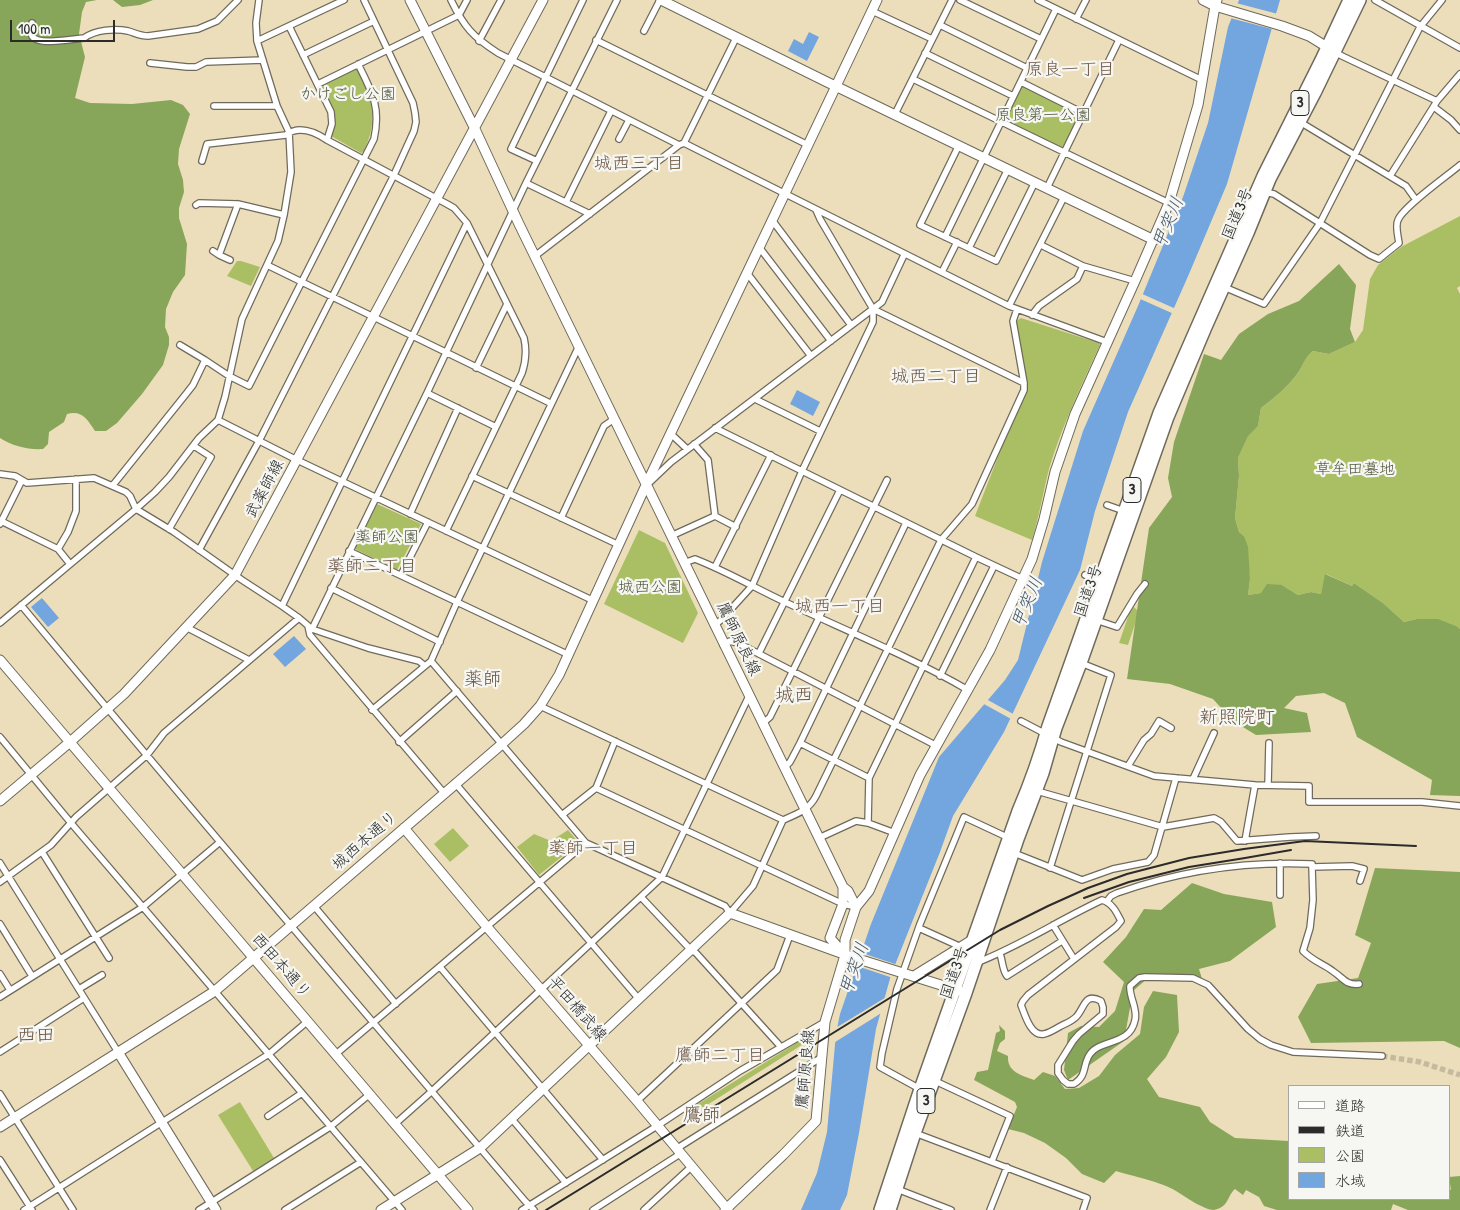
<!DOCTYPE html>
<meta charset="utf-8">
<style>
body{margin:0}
#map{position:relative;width:1460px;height:1210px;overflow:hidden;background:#ecdebb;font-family:"Patrick Hand","Klee One",sans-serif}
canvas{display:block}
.legend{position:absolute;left:1288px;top:1085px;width:162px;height:115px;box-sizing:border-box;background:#f6f6f2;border:1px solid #a5a5a2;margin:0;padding:6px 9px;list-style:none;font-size:15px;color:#2b2b2b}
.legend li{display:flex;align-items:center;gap:10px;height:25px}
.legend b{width:25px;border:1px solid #a5a5a2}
.scale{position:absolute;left:10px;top:20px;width:105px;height:22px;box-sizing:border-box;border:2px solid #2b2b2b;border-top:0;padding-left:6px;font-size:15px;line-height:18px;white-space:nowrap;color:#2b2b2b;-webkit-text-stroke:4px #f6f6f2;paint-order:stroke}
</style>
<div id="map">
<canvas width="1460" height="1210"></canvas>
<ul class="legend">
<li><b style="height:6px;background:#fff"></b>道路</li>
<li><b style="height:6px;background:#2b2b2b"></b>鉄道</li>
<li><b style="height:14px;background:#aabf64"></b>公園</li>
<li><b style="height:14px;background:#73a5de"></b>水域</li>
</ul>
<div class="scale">100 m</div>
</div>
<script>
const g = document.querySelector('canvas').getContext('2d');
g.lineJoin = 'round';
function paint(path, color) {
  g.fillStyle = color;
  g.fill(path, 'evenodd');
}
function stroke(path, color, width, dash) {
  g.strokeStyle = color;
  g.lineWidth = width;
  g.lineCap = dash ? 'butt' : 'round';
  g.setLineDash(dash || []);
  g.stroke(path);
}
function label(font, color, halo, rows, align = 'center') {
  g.font = font + ' "Patrick Hand","Klee One",sans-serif';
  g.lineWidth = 4.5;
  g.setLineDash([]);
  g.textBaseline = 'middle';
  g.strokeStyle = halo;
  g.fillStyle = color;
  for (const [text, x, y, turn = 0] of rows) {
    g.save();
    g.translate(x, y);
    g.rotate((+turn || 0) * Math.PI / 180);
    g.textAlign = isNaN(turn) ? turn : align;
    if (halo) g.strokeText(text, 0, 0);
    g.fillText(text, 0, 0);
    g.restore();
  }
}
const green = new Path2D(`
 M355,68L358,70C372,100 379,119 364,151L361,153L331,136L335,116L322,87L324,83Z
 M1025,86L1078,112L1080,115L1064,146L1061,147L1008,121L1006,119L1022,87Z
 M1460,216V286L1457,288L1460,294V629L1458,627L1417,619L1404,622L1383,603L1354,583L1352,586L1326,574L1321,594L1311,592L1298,595L1282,585L1261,593L1248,595L1250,579L1244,536L1239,532L1235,518L1239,476L1238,458L1248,435L1258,426L1261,408C1274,398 1287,388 1297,374C1303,366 1305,357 1313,351L1329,354L1355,342L1363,330L1370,279L1378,265L1401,247Z
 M237,261H241L260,267L251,286L227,276Z
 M1021,318L1099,343L1100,345C1081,386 1062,426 1049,469C1043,493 1039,517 1032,540L975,516L1027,382L1016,321Z
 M377,504L421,524L397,570L355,549Z
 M639,530L665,543L698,613L683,643L604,604Z
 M1134,607L1139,612L1128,645L1119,643L1129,614Z
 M453,828L469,846L450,862L434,844Z
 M568,830L579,843L539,875L517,847L534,834L551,841Z
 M816,1031V1036L696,1112L693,1107Z
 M240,1102L274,1158L253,1171L218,1115Z`);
const forest = new Path2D(`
 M0,0H97L86,2L82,12L79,34L85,57L75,98L90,103L132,104L171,100L183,105L190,114L179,149L178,164L183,180L184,192L179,208V218L187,244L185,275L173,292L166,309L165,327L169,337V345L163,365L142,394L117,423L106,431H95C87,419 82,410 67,414L64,422L49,432L48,444L43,449C29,450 12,446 0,438Z
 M113,0H153L140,5L122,7Z
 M1339,264L1356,285L1350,329L1355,342L1329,354L1313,351C1305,357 1303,366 1297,374C1287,388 1274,398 1261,408L1258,426L1248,436L1238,458L1239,476L1235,518L1239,532L1244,536L1248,547L1250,579L1248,595L1261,593L1267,584L1282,585L1298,595L1311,592L1321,594L1325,574L1352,586L1354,583L1383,603L1404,622L1417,619H1438L1458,627L1460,629V796L1430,795L1432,780L1357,737L1345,703L1324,693L1296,696L1284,708L1307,713L1311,732L1256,735L1233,721L1213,699L1170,684L1127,679L1149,528L1172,497L1168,478L1174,442L1204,354L1221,360L1239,334L1268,314L1299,301Z
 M1375,868L1460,872V1048L1444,1041L1311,1043L1298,1017L1317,984L1358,978L1371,943L1355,935Z
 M1192,883L1224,894L1272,902L1276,927L1230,961L1199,969L1203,982L1149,977L1133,991L1124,1041L1068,1080L1064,1070L1068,1033L1081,1026L1099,1027L1115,1011L1124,982L1103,962L1126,937L1144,909L1161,910Z
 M1153,991L1177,995L1179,1032L1166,1057L1147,1079L1159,1097L1200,1107L1210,1122L1235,1138L1289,1141V1199H1449V1189L1451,1190L1449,1177L1460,1176V1210H1408L1393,1204L1391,1210H1277L1264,1206L1259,1197L1246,1190L1243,1195L1235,1189C1227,1196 1229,1207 1214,1210C1204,1210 1184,1196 1176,1191C1162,1182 1132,1176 1116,1171L1104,1183L1082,1174L1066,1158L1045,1143L1024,1133L1008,1129L1017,1107L1015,1102L974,1080L977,1072L988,1070L996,1033L1000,1031L999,1025L1005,1031V1039L1000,1043L997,1051L1008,1056C1007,1072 1021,1075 1034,1080L1043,1072L1055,1076L1065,1089L1079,1088L1099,1076L1115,1055L1140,1034L1144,1007Z`);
const water = new Path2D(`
 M1239,0H1280L1227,184L1189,274L1128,412L1095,511L1080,570L1004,732L953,816L940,852L891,975L876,1029L859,1133L847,1195L840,1210H801L817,1173L827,1132L836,1034L840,1014L871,924L939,757L1005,680L1018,660L1042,562L1083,431L1138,306L1183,197L1208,123L1228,27Z
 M809,32L819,37L807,61L788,51L794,39L803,44Z
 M797,390L820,402L813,416L790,404Z
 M42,598L59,618L48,627L31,607Z
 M294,636L306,649L285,667L273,654Z`);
const pier = new Path2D(`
 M1236,3L1278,14L1273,32L1272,29L1230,18Z
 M1140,293L1176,309L1174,314L1138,298Z
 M986,699L1015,715L1013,720L982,703Z
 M859,952L898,965L893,978L854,965Z
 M888,996L883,1012L832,1044L834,1029Z`);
const streetTunnel = new Path2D(`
 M1382,1056L1420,1062L1460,1075`);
const street = new Path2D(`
 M451,0C464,27 473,37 498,53L679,145
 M960,0L1041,39
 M1038,0L1202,80
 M1375,0L1460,48
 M872,11L932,39
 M1076,19L1086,0
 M32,23C31,27 30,32 32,36C37,46 74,39 84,38C95,30 115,28 128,31C135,33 140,36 148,36L198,29L217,21L238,0
 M940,25L1027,68
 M289,26L331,112L332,124L327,140
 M644,31L660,0
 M596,40L808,145
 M257,41L344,0
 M479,41L501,0
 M1333,51L1342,56L1437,101
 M925,53L1013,96
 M303,55L374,21
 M150,63L187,67H196L206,62L263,60
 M913,79L1169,203
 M1021,82L1083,113
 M318,84L459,15L467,0
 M214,106H277
 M1434,107L1451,120L1460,130
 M895,114L952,0
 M1300,122L1406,186L1416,200
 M619,139L629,120
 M684,143L1009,306L1107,342
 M959,145L920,225L996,261L1035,182
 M202,161L207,144L286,135C299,125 315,132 327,140L447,204L454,208L467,223L524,338C527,351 526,361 522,373L446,531
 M537,161L511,149L583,0
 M1390,176L1437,101L1460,74
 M526,183L590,214
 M1047,188L1119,40
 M1264,192L1274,194L1370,255L1379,259L1399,243C1398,236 1395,226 1398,220C1403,207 1447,176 1460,165
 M566,202L611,111
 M196,205L199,203L238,204L284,215
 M816,210L820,219L873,309L1024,383
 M772,220L851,325
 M945,237L1056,9
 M1041,245L1083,266
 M759,247L831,341
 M969,248L1008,169
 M213,251L219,255L230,260
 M219,255L238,204
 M535,256L679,145L684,143L736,38
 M267,265L550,403
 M942,272L957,242
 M747,273L811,356
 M1224,287L1264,304L1320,223L1420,27L1442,0
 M1009,306L1064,197
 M1032,315L1039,306L1077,279L1083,266L1135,281
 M180,345L205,360
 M476,368L507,304
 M427,393L496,427
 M755,399L820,431
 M218,420L297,460L594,601
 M715,428L976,557L1023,579
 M671,434L687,449
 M694,444L708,460L715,516
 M0,474L15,476L27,483L94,478L126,492L130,496L136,509L155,492L169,477L199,438L218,420L225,397L242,319L278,241L284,215L291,172L289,132L277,106L257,41L256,23L259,0
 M472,476L619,545
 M650,482L671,462L882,302L904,255
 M113,485L186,394L193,385L205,360L229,376L249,386L374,139C381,107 372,92 358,64
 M1107,505L1124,511
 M410,514L458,408
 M561,518L604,426L614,419
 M1,521L58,549L70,564
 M0,524L22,480
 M169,529L211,457L194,446
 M671,536L715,516L736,527
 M58,549L68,532L76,511V479
 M199,550L259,441L394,175L414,131L416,122L415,113L413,103L364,0
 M349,551L569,655
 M684,563L695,559C726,571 755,588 785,602C845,630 911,657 968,690
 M715,567L771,455
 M401,575L428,522
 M1085,575L1100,581
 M331,588L440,642
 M21,605C187,805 357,1003 525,1201L534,1210
 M282,606L467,223
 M1096,620L1117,627L1137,594L1145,584
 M0,623L136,509L174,532L242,580L282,606L299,618L312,629L368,648L419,661L425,666
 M308,626L310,635L444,793
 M714,626L722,619L752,586L802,471L873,322V309
 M186,627L249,660
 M312,629L427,393L526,183L617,0
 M723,645L730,641L738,643L937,746
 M759,653L840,490
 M431,661L586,843L725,906L730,913L753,886L783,820
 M940,676L994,566
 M540,706L783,820C797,814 809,810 816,796L941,540L972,504L1024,390V383L1013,321L1017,309
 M372,710L431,661L457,602L579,346
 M1021,721L1061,742L1154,776L1255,785L1309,786V802H1422L1460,806
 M762,724L770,717L887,480
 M0,737L71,823L402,1210
 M399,742L457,691
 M800,743L869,778
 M1128,766L1144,740L1151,734L1159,721L1171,728
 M784,768L790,762L800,743L906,523
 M1193,779L1214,733
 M455,783L638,998
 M1268,785L1269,743
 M596,788L615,741
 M1037,791L1163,827L1214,818L1221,822L1237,841L1290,837L1316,836
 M562,815L596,788L843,904L856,907
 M868,823L869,778L976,557
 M819,838L856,821L868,823L895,833
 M1245,841L1255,785
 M42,852L109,958
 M1014,853L1082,880L1113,869L1148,862L1154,855L1176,778
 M0,863L118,1052
 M1280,863V895
 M1312,867L1313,900L1310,928L1303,951C1314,962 1324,964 1334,972C1343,978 1347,986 1359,984
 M1050,868L1111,675L1081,663
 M0,882L51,845L76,817L147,755L164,733L299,618
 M641,897L690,949L696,953L781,1047
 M1107,901L1111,896L1117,893C1179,871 1246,861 1312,864V867L1352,866L1364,869L1360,881
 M314,906L396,1004
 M0,924L32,976
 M1053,925L1074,959
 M919,928L961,947
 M1000,954C1003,962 1002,969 1007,976L1062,941
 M976,963C1020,946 1059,920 1102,900C1112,903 1116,911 1121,921L1116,927L1028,995L1023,1001L1021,1005C1025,1015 1031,1037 1044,1034C1049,1033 1054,1030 1059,1027C1064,1024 1071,1022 1076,1017C1085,1008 1084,992 1101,1001L1103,1007V1014L1079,1034L1073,1041L1058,1065V1073L1063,1080L1068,1084H1074C1088,1075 1082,1065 1090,1054C1100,1039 1130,1046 1135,1020C1138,1009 1129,997 1130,986L1139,978L1145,977L1193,978L1208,985L1248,1029L1260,1039L1271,1045L1293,1052L1382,1056
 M440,967L603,1160
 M0,974L10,990
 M79,989L102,975
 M0,997L143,907L220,842
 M0,1052L84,998
 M336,1054L586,843
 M933,1080L1010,1116L992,1161
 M920,1089L880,1067L882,1053L897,989L920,924L964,817L1009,838
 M0,1094L73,1210
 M637,1101L777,970L790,935
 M268,1116L302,1093
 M511,1118L566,1183
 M395,1124L431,1092L662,877L749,696
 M915,1133L1087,1198L1083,1210
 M676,1149L822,1057
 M0,1160L32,1210
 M897,1189L951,1210
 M24,1210L269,1054L308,1021
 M199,1210L330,1127L370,1094
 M285,1210L361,1162
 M522,1210L657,1126L740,1071L825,1022
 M593,1210L680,1154
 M644,1210L691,1167
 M990,1210L1007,1167`);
const secondary = new Path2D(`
 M410,0L475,129L519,224L843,887V904L830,938L845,955
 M661,0L827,82L1154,240
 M1203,0L1215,6L1282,26L1309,36L1327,47
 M0,660L468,1210
 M0,801L70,742L124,694L235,575L543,0
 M404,828L487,927L637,1101L728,1210
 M843,887L848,891L856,907
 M914,976L972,940
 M118,1052L216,1210
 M0,1127L215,991L502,744L524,724L540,706L559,675L646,485L877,0
 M381,1210L480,1148L730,913L852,957L960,991
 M725,1210L783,1155L816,1121L825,1022L845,955V940L856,907L869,891L920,775L990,650L1032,559L1044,519L1055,472L1075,414L1135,281L1169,203L1198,105L1215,6L1217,0`);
const highway = new Path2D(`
 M880,1210L920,1089L1018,811C1030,783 1040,755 1048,726L1159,413L1263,176L1321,60L1349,0
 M890,1210L915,1133L966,993L1018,839L1043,773L1056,728L1081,663L1168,417L1206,327L1248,233L1270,179L1315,93L1360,0`);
const rail = new Path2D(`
 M1084,898L1129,882L1189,867L1245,858L1291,850
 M546,1210L1000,930L1048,906L1088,888L1127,874L1189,858L1244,849L1305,841L1416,846`);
const shields = [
 [1300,103,18],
 [1132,490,18],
 [926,1101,18]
];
const shieldNames = [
 ["3",1300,103],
 ["3",1132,490],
 ["3",926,1101]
];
const parkNames = [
 ["かけごし公園",348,95],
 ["原良第一公園",1043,116],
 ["草牟田墓地",1355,470],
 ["薬師公園",387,538],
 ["城西公園",650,588]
];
const streetNames = [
 ["国道3号",1238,214,-67],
 ["武薬師線",265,489,-62],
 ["国道3号",1089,591,-71],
 ["鷹師原良線",738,639,64],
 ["城西本通り",365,841,-41],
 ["西田本通り",281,966,49],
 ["国道3号",955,973,-71],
 ["平田橋武線",577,1009,49],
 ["鷹師原良線",806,1069,-85]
];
const neighbourhoodNames = [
 ["原良一丁目",1070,70],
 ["城西三丁目",639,164],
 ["城西二丁目",936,377],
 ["薬師二丁目",372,567],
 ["城西一丁目",840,607],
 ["薬師一丁目",593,849],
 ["鷹師二丁目",720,1056]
];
const waterNames = [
 ["甲突川",1169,223,-68],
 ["甲突川",1028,603,-68],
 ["甲突川",855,969,-71]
];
const quarterNames = [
 ["薬師",483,680],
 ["城西",794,696],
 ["新照院町",1237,718],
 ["西田",36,1036],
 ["鷹師",702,1116]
];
paint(green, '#aabf64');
paint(forest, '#87a65a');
paint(water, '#73a5de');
paint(pier, '#ecdebb');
stroke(streetTunnel, '#c5ba9e', 5.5, [5.5, 3]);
stroke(street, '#6f6a5d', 8);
stroke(secondary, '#6f6a5d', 11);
stroke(highway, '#6f6a5d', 14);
stroke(street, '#fff', 5.5);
stroke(secondary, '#fff', 9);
stroke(highway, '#fff', 11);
stroke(rail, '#2b2b2b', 2);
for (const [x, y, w] of shields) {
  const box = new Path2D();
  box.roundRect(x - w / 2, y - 12.5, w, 25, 4);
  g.fillStyle = '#f6f6f2';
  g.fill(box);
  stroke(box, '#2b2b2b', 1);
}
label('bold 15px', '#2b2b2b', null, shieldNames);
label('16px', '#51573c', '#f6f6f2', parkNames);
label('16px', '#2b2b2b', '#f6f6f2', streetNames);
label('18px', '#6d5643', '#f6f6f2', neighbourhoodNames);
label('italic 18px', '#44566a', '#f6f6f2', waterNames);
label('19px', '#6d5643', '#f6f6f2', quarterNames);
</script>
